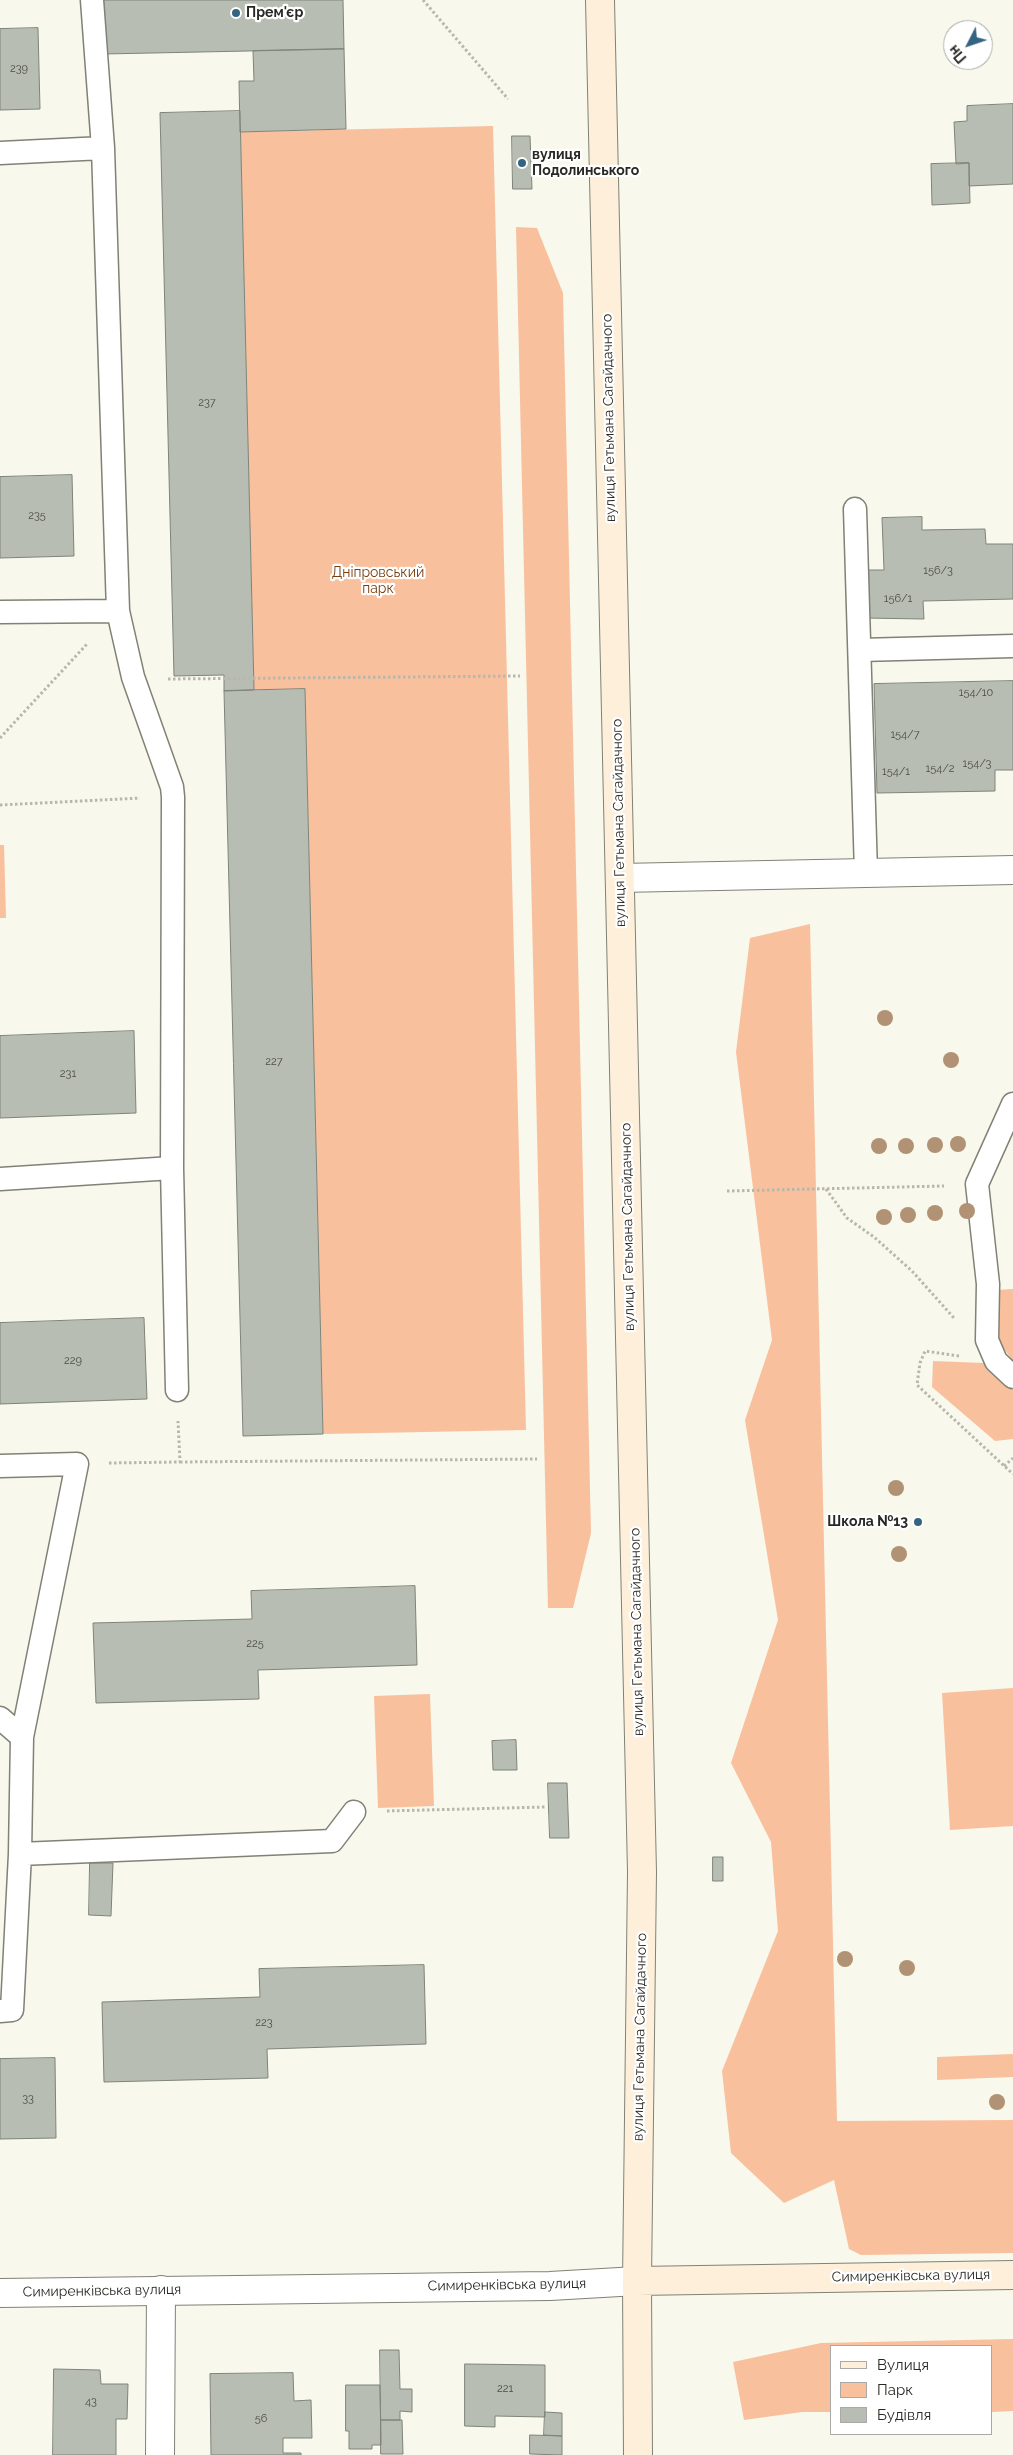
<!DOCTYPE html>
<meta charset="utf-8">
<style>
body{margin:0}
#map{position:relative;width:1013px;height:2455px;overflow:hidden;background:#f8f8ec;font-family:Raleway,sans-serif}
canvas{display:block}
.legend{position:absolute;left:830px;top:2345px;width:162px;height:90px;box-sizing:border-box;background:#fff;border:1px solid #a9a9a7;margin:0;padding:6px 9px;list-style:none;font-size:15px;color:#282824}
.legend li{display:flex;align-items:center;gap:10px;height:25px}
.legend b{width:25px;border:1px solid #a9a9a7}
.north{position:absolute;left:943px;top:20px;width:50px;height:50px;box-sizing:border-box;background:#fff;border:1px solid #a9a9a7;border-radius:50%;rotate:229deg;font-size:14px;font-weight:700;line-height:20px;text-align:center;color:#282824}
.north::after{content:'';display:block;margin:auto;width:18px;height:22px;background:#336482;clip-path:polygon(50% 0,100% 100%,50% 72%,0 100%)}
</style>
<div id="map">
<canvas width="1013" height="2455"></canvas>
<ul class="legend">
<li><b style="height:6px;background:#fdefd9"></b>Вулиця</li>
<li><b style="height:14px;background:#f9c09d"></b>Парк</li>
<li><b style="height:14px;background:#b7bdb3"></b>Будівля</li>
</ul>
<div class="north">Пн</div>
</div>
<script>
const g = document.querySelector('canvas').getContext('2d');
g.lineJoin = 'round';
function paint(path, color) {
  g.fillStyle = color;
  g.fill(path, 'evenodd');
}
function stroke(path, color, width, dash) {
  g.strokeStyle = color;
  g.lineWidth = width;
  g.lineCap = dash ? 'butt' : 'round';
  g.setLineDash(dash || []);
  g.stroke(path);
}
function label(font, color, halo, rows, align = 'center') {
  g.font = font + ' Raleway,sans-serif';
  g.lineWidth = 4.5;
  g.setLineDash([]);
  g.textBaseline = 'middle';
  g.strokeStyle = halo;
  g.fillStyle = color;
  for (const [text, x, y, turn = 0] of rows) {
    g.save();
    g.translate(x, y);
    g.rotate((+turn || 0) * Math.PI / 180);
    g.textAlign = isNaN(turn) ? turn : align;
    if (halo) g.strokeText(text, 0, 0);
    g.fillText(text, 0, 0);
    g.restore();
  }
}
const green = new Path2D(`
 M493,126L526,1430L323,1434L305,689L254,690L240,132Z
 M516,227L537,228L563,293L591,1533L573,1608H548Z
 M0,845H4L6,918H0Z
 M810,924L837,2121L1013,2120V2253L861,2255L849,2249L834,2180L784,2203L731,2153L722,2071L778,1931L771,1842L731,1763L778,1620L745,1420L772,1340L736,1052L750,938Z
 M1013,1289V1360C992,1339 997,1317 996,1290Z
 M933,1361L984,1363L1013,1390V1439L995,1441L932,1387Z
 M1013,1688V1826L950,1830L942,1693Z
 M430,1694L434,1806L378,1808L374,1696Z
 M1013,2054V2077L937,2080V2057Z
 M1013,2339V2411L992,2412V2346H832V2412H802L744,2420L733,2362L821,2343Z`);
const building = new Path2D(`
 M103,0H343L344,49L104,54Z
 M38,28L40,109L0,110V29Z
 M344,49L346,129L240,132L239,81H254L253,51Z
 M1013,104V184L969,186V163L956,164L954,122L967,121V106Z
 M240,111L254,690L224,691V675L174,676L160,113Z
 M512,136H530L532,189H513Z
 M969,163L970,203L932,205L931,164Z
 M72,475L74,556L0,558V477Z
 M922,517V530L985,529L986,544H1013V599L923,601L924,619L864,618L863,570H884L882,518Z
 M1013,681V770H995V791L877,793L874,684Z
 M305,689L323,1434L243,1436L224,691Z
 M134,1031L136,1113L0,1118V1036Z
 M144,1318L147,1399L0,1404V1323Z
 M415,1586L417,1665L258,1670L259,1699L96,1703L93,1623L252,1619L251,1591Z
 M516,1740L517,1770H493L492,1741Z
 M548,1783H567L569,1838H550Z
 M713,1857H723V1881H713Z
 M90,1863H113L111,1916L89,1915Z
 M424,1965L426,2044L267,2049L268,2078L104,2082L102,2002L260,1997L259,1969Z
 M55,2058L56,2138L0,2139V2059Z
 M380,2350H399L400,2389H412V2412L400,2411V2420H381Z
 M465,2364L545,2365V2417L495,2416V2427L465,2426Z
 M54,2369L100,2370L101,2384H128L127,2419H116V2455H53Z
 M293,2373L294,2401L311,2400L312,2438H283V2453H301V2455H211L210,2374Z
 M346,2385H380L381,2445H372V2449H349V2431H346Z
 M545,2412L562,2413V2436L544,2435Z
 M381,2420H402L403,2454H381Z
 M530,2435L562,2436V2455L530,2454Z`);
const path = new Path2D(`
 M423,0L508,99
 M168,679L520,676
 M0,738L87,644
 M0,805L140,798
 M826,1189L847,1218L874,1237L912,1271L954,1318
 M727,1191L944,1186
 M959,1356L925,1351L920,1363L917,1385L1013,1474
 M180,1462L537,1459
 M109,1463L180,1462L178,1421
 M1004,1466L1013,1458
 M387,1811L546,1807`);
const service = new Path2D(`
 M92,0L103,148L118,611L133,677L172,787L173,797L172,1168
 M0,153L103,148
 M855,509L866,873
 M0,612L118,611
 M860,650L1013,646
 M1013,1104L977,1184L988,1284L987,1340L996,1361L1013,1377
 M0,1179L172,1168L177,1390
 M0,1466L77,1464L22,1737L20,1854L12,2010L0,2011
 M0,1718L22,1737
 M20,1854L332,1841L354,1812`);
const minor = new Path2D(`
 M620,878L1013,870
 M160,2455L161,2290`);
const tertiary = new Path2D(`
 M0,2293L550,2286L637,2281`);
const secondary = new Path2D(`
 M600,0L642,1872L637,2281L638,2455
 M637,2281L1013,2275`);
const trees = [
 [885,1018],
 [951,1060],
 [958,1144],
 [935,1145],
 [879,1146],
 [906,1146],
 [967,1211],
 [935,1213],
 [908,1215],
 [884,1217],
 [896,1488],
 [899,1554],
 [845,1959],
 [907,1968],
 [997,2102]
];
const markers = [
 [236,13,5,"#336482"],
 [522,163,5,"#336482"],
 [918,1522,5,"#336482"]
];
const numberNames = [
 ["239",19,69],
 ["237",207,403],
 ["235",37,516],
 ["156/3",938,571],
 ["156/1",898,599],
 ["154/10",976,693],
 ["154/7",905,735],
 ["154/3",977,764],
 ["154/2",940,769],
 ["154/1",896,772],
 ["227",274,1062],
 ["231",68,1074],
 ["229",73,1361],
 ["225",255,1644],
 ["223",264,2023],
 ["33",28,2099],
 ["221",505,2389],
 ["43",91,2402],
 ["56",261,2419]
];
const poiNames = [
 ["Прем'єр",246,13],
 ["вулиця",532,155],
 ["Подолинського",532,171],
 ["Школа №13",908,1522,"right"]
];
const streetNames = [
 ["вулиця Гетьмана Сагайдачного",609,418,-91],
 ["вулиця Гетьмана Сагайдачного",619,823,-91],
 ["вулиця Гетьмана Сагайдачного",628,1227,-91],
 ["вулиця Гетьмана Сагайдачного",637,1632,-91],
 ["вулиця Гетьмана Сагайдачного",640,2037,-89],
 ["Симиренківська вулиця",911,2276,-1],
 ["Симиренківська вулиця",507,2285,-1],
 ["Симиренківська вулиця",102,2291,-1]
];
const parkNames = [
 ["Дніпровський",378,573],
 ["парк",378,589]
];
paint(green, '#f9c09d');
paint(building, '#b7bdb3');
stroke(building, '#7e847a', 1);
stroke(service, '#818176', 25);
stroke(minor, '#818176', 30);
stroke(tertiary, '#818176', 30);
stroke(secondary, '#818176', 30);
stroke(path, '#b7b7ae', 3, [2.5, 2.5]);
stroke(service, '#fff', 22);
stroke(minor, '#fff', 28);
stroke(tertiary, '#fff', 28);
stroke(secondary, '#fdefd9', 28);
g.fillStyle = '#b19274';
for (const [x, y] of trees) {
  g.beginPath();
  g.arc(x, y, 8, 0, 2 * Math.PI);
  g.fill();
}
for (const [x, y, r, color] of markers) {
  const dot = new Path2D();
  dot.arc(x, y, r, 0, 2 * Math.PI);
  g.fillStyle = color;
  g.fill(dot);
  stroke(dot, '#fff', 2);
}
label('11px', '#4c4d48', null, numberNames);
label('bold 14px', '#282824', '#fff', poiNames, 'left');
label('14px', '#282824', '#fff', streetNames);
label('14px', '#773e11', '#fff', parkNames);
</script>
